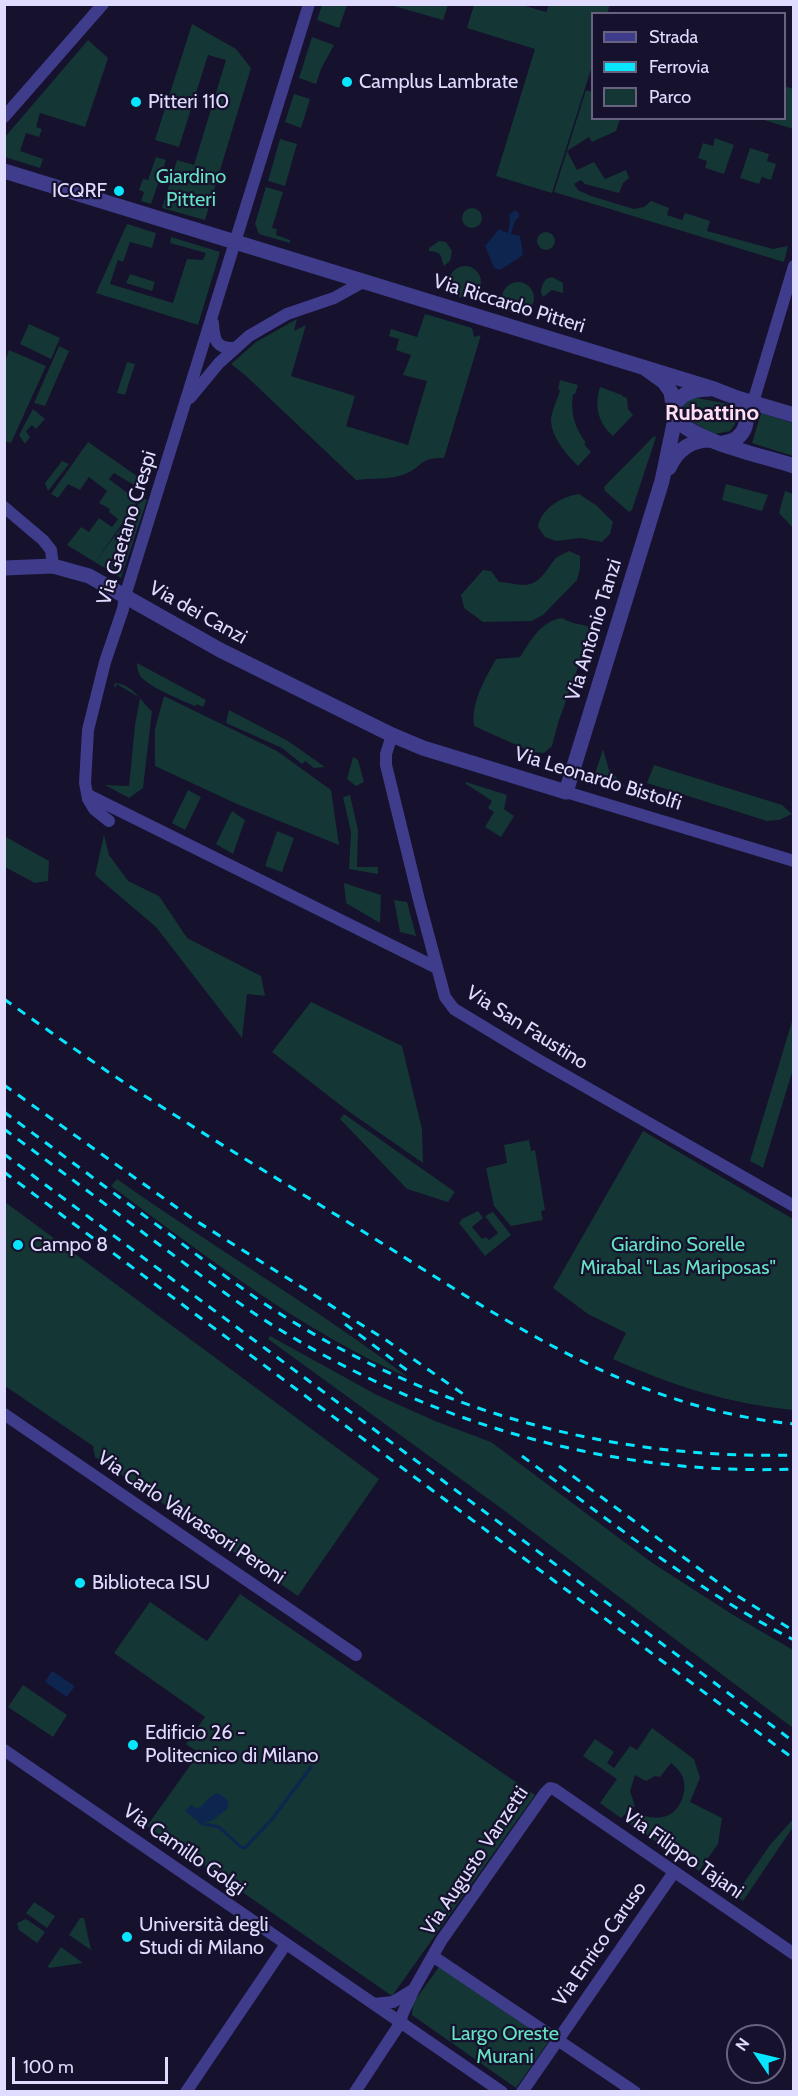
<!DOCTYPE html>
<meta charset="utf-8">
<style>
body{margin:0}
#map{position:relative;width:798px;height:2096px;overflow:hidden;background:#16112c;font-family:Cabin,sans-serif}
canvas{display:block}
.frame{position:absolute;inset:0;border:6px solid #e0dcff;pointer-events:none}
.legend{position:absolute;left:591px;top:12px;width:195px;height:108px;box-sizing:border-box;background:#16112c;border:2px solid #676280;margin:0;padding:8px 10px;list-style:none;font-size:18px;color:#e0dcff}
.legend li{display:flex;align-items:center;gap:12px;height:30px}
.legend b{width:30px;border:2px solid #676280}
.north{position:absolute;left:726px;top:2024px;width:60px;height:60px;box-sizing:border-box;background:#16112c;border:2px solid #676280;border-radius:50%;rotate:305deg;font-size:16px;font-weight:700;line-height:24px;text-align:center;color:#e0dcff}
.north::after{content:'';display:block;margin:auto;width:21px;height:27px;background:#08e6ff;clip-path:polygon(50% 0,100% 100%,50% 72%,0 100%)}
.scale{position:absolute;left:12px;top:2057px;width:156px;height:27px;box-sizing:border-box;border:3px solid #e0dcff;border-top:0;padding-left:8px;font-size:18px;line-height:21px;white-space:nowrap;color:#e0dcff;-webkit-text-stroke:4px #16112c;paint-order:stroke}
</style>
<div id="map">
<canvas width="798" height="2096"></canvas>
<div class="frame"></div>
<ul class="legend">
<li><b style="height:8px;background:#3f3c8b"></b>Strada</li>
<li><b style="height:8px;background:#08e6ff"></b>Ferrovia</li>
<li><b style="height:16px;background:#143635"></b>Parco</li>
</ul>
<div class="north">N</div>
<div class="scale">100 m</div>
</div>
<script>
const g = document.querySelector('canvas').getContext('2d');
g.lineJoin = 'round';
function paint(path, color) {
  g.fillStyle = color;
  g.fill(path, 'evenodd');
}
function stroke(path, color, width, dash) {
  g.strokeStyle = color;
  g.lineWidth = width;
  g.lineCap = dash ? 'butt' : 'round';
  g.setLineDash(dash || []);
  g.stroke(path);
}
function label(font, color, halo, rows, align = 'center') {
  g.font = font + ' Cabin,sans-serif';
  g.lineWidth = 4.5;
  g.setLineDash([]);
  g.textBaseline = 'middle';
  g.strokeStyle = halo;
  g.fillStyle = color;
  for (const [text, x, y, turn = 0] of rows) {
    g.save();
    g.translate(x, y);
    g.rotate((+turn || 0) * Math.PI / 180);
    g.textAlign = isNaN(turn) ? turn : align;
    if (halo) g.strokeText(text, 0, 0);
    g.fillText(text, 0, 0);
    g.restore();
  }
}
const green = new Path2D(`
 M322,5H347L339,28L317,20Z
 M390,5H448L443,20Z
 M474,5H522L546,12L549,5H610L607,13L592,14V66L552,193L496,176L535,49L467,28Z
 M192,24L236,49L251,68L205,220L162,208L177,160L194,165L226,60L208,55L179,147L155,140Z
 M312,37L334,45L321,69L316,84L299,78Z
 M88,40L108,58L85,127L40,113L36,127L42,129L39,137L26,133L20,151L43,159L40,168L5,157V137Z
 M785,86L793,89V129L761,119L784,118Z
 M586,90L592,92V118L620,119L616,131L592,142L589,137L567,151L577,170L594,162L605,179L626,170L629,178L623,183L619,193L585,184L581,180L574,184L578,190L591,196L634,209L644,207L651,201L669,208L667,215L682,220L685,213L710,221L707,231L773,249L788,246L784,262L554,192Z
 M294,94L310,99L301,128L285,122Z
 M715,138L734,145L724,174L705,168L707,161L698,158L703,143L713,146Z
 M280,139L297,144L285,186L268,181Z
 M750,148L769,154L767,161L776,164L771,180L762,177L759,184L740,178Z
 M156,157L166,160L151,204L141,201L144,192L139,190L143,179L148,180Z
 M266,187L283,192L272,228L277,229L276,235L290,240V243L259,234L255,224Z
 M462 218a10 10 0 1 1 20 0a10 10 0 1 1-20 0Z
 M127,224L156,233L152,248L130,242L123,262L118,260L110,284L173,303L187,259L203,260L206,253L170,243L171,237L220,252L198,325L96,293Z
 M537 241a9 9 0 1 1 18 0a9 9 0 1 1-18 0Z
 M439,241L446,242L452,251L450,261L444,266C440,257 444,252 429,251V248Z
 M449 282a16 16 0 1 1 32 0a16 16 0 1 1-32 0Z
 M130,274L155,282L152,291L126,283Z
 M552,277L563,283V293L552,290L543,297C539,291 542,285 546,279Z
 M502 298a16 16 0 1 1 32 0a16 16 0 1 1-32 0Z
 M425,314L472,328L474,337L481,335L444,458C419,457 423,467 405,474C390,480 371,478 356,480L245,375L231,364L256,342L297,319L294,331L306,325L291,376L355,396L346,426L408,445L427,381L403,375L411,355L396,350L399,339L389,336L391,329L417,337Z
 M29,324L60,338L51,359L20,344Z
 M59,346L69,351L45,406L34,403Z
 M9,350L46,366L11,443L4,441L5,361Z
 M127,362L135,364L125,395L117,393Z
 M560,380L578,385L575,394H573C570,413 575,428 586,443L584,444L591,452L578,466C566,454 551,437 551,419C552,410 558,398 560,390L558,389Z
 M600,387L622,395V396L627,398L628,409L633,415L613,436C598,423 594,406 600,387Z
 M692,397L729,404L737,415L735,424L730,431L715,434L688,420L682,408Z
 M33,409L45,419L36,429L32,425L26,431L30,437L25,444L19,435Z
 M761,413L793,423V456L752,443Z
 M654,436L656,437L632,510L629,512L605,491L604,487Z
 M88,442L147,483L142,490L114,473L109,479L126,492L136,504L95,562L143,498L147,500L121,578L67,545L81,527L89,532L99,518L112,527L118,519L109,512L110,509L99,503L107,491L89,477L80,490L68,484L58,498L51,494Z
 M62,461L69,464L48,491L45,483Z
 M726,484L768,495L762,511L722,500Z
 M785,491L793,494V528L779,513Z
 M579,494L596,505L613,522L610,534L602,542L580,538L556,541L545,537L538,527C541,508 563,496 579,494Z
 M569,551L580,556V568L577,580L543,615L531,621L483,622L464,608L461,595L483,570L491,571L499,582C507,582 516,585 523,585C541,585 546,569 556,558C560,555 565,553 569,551Z
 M562,618C573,625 581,623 592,628L558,723L552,746L544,753L532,752L474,726C471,702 485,679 496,659L520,657C531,640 541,621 562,618Z
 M137,663L206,700L203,707L197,704L195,706C181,700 151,688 141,677C138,673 137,668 137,663Z
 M115,683C134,685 139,700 152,711L143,788L129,798L105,785L129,786L135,725L140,698L117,684L116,687H114Z
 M164,696L277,751L331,790L339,845L237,804L155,766V729Z
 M229,710L288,741L325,767L314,768L305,761L302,764L282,748L226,723Z
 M603,749L609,770L626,787L594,777Z
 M353,757L358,760L364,782L356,786L347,779Z
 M654,765L782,805L792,814L779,820L767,821L647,783Z
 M466,782L507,795L504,809L514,816L501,837L485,827L494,812L488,808L492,801L466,784Z
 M188,790L201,797L185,830L172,823Z
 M350,795L358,830L357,867H378V874L349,869L351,832L343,797Z
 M232,811L245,820L233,854L216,844Z
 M277,831L294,838L282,872L265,866Z
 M104,835L109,855L128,881L159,896L187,938L261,976L265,996L247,994L242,1038L156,927L95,875Z
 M4,836L49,861L48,881L35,883L5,867Z
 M344,883L381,895L380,923L346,903Z
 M394,900L407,902L416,936L400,932Z
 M311,1002L402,1046L422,1129L423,1163L348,1111L272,1052Z
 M793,1018V1069L763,1168L750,1161Z
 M344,1114L455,1192L448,1202L407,1189L340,1119Z
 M643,1131L793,1219V1410C726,1403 674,1386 613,1359L626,1333L588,1314L553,1288Z
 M529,1140L531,1151L535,1150L545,1210L541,1211L543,1220L511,1226L494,1206L486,1168L507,1163L504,1145Z
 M117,1179C213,1247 315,1307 409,1378C300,1330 207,1257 111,1186Z
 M5,1202L379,1479L298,1596L95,1457L93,1446L5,1386Z
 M478,1211L483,1218L472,1227L482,1239L486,1237L489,1240L498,1233L485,1216L493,1212L511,1235L485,1256L459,1223L462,1219Z
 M270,1336L377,1395L435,1421L491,1442L651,1562L730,1613L793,1650V1728L509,1514L268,1339Z
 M240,1594L535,1795L392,1996L147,1826L199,1753L186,1744L205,1717L114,1653L150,1602L207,1641Z
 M23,1685L67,1715L53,1737L8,1707Z
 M652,1728L694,1759L700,1778L690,1802L722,1818L718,1844L699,1871L630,1824L640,1814C648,1817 655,1819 663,1817C679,1814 688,1793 683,1778C681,1772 676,1767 671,1763L660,1777L655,1776L646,1781L635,1775L630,1791L635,1806L621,1818L600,1803L617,1779L583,1756L595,1739L614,1752L607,1763L614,1768L630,1746L637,1750Z
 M793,1819V1827L743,1901L721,1886L727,1878L741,1887L770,1845Z
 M34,1902L55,1916L47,1928L26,1913Z
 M80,1918H84L91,1950L69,1935Z
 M26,1919L45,1932L37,1943L19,1930L17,1923Z
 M61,1947L83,1963L49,1968L48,1966Z
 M439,1967L549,2041L516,2088L412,2015L413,2003Z`);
const water = new Path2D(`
 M515,210L519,213V217L515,221L511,234L520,236L523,253L522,256L500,270L494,268L485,246L499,229L508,233L510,219L509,215Z
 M52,1671L75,1686L67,1697L45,1682Z
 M217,1793C224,1796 230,1800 228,1808L213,1820L200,1823L185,1811L191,1805L196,1808L201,1807L210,1797Z`);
const stream = new Path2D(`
 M200,1823L219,1827L241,1847L245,1848L272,1819L311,1767`);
const minor = new Path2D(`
 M4,117L103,4
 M213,323C214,340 216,349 235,348
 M190,398L219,363L249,336L287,314L334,298L363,282
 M751,409L794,266
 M4,507L43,540L51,550L53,566
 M392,735L386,754V765L419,900L445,997L454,1009L535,1058L794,1206
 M566,792L794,861
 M88,795L437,968
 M109,821L94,809L88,799L85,783L88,730L105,662L123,609L125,596L309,4
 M4,1414L356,1655
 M4,1750L502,2092
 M434,1957L635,2092
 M374,2004L393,2002L413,1990
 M186,2092L286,1944
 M355,2092L401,2022L402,2015L414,1989L441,1941L545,1793L550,1788L554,1789L794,1954
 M522,2092L674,1872`);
const tertiary = new Path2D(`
 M4,171L714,389L737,398L794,415
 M674,406C682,392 695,389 710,389
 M675,419C700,443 760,455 794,466
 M723,443C748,440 753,415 737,398
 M669,468C677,450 691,440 710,440
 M4,568L53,566L89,576L220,650L392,735L423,748L566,792L662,481L675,419L671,392L664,382L643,367`);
const rail = new Path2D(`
 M4,999C46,1029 88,1059 131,1087C203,1134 278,1179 351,1224C494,1312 621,1407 794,1424
 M4,1085L193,1219L386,1340L466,1396
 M4,1112C60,1153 116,1195 172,1236C210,1265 249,1295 290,1320C442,1413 615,1460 794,1455
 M4,1129C57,1168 109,1207 161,1246C202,1276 243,1308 287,1334C439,1426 616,1476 794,1469
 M4,1154L794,1742
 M4,1172L794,1759
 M345,1324L412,1374
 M522,1456C610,1521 696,1590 794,1640
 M559,1466L731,1592L794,1631`);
const markers = [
 [347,82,6,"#08e6ff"],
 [136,102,6,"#08e6ff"],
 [119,191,6,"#08e6ff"],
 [18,1245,6,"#08e6ff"],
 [80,1583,6,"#08e6ff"],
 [133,1745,6,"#08e6ff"],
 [127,1937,6,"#08e6ff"]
];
const poiNames = [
 ["Camplus Lambrate",359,82],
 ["Pitteri 110",148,102],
 ["ICQRF",107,191,"right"],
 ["Campo 8",30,1245],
 ["Biblioteca ISU",92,1583],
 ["Edificio 26 -",145,1733],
 ["Politecnico di Milano",145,1756],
 ["Università degli",139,1925],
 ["Studi di Milano",139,1948]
];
const parkNames = [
 ["Giardino",191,177],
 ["Pitteri",191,200],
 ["Giardino Sorelle",678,1245],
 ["Mirabal \"Las Mariposas\"",678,1268],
 ["Largo Oreste",505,2034],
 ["Murani",505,2057]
];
const streetNames = [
 ["Via Riccardo Pitteri",509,304,17],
 ["Via Gaetano Crespi",127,528,-73],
 ["Via dei Canzi",198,613,29],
 ["Via Antonio Tanzi",594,630,-73],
 ["Via Leonardo Bistolfi",598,779,17],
 ["Via San Faustino",527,1028,32],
 ["Via Carlo Valvassori Peroni",191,1518,34],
 ["Via Camillo Golgi",184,1850,35],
 ["Via Filippo Tajani",683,1854,35],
 ["Via Augusto Vanzetti",475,1861,-56],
 ["Via Enrico Caruso",600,1944,-55]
];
const quarterNames = [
 ["Rubattino",712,414]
];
paint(green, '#143635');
paint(water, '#0d254f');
stroke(stream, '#0d254f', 3);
stroke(minor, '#3f3c8b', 12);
stroke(tertiary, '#3f3c8b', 15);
stroke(rail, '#08e6ff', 3, [9, 8]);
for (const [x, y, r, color] of markers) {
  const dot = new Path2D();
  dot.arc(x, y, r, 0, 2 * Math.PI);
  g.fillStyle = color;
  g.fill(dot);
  stroke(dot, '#16112c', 2);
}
label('20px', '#e0dcff', '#16112c', poiNames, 'left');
label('20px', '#64e2c3', '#16112c', parkNames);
label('20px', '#e0dcff', '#16112c', streetNames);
label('bold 22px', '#ffdef3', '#16112c', quarterNames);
</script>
